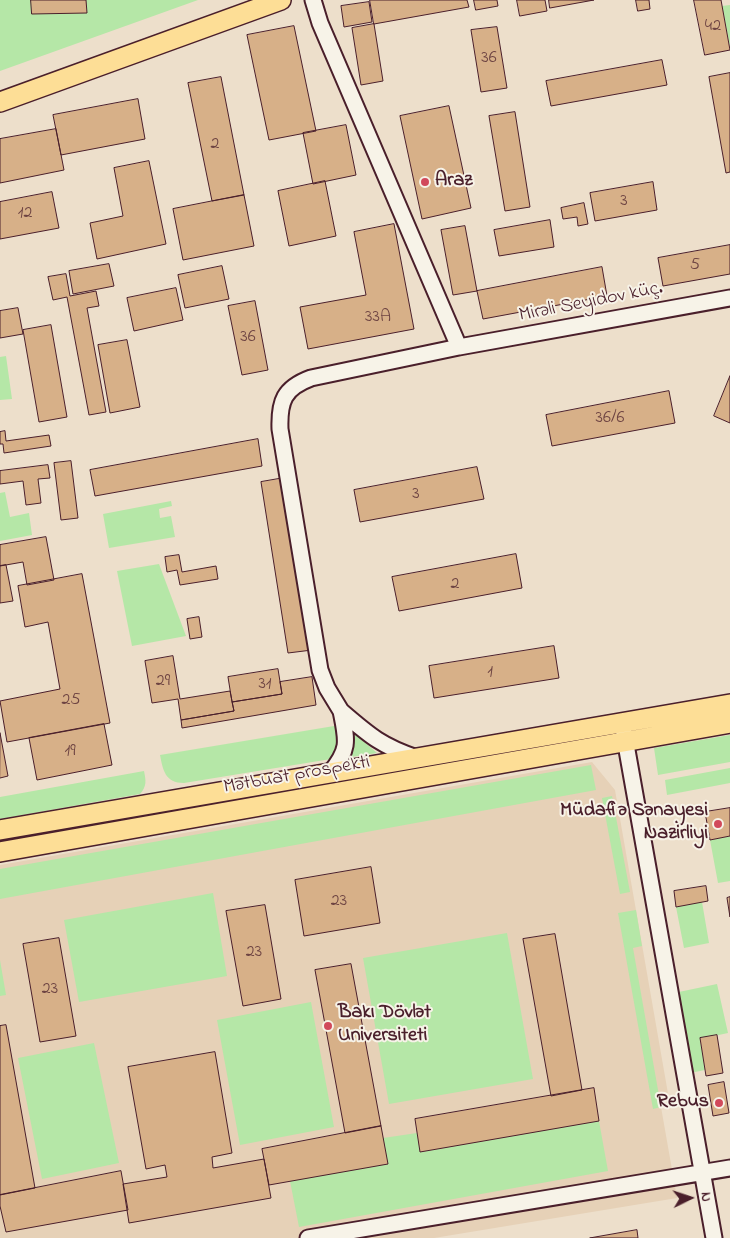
<!DOCTYPE html>
<meta charset="utf-8">
<style>
body{margin:0}
#map{position:relative;width:730px;height:1238px;overflow:hidden;background:#eddfcb;font-family:"Indie Flower",sans-serif}
canvas{display:block}
.north{position:absolute;left:665px;top:1173px;width:50px;height:50px;-webkit-text-stroke:4px #f7f3e8;paint-order:stroke;rotate:86deg;font-size:14px;font-weight:700;line-height:20px;text-align:center;color:#4a1f2b}
.north::after{content:'';display:block;margin:auto;width:18px;height:22px;background:#4a1f2b;clip-path:polygon(50% 0,100% 100%,50% 72%,0 100%)}
</style>
<div id="map">
<canvas width="730" height="1238"></canvas>
<div class="north">N</div>
</div>
<script>
const g = document.querySelector('canvas').getContext('2d');
g.lineJoin = 'round';
function paint(path, color) {
  g.fillStyle = color;
  g.fill(path, 'evenodd');
}
function stroke(path, color, width, dash) {
  g.strokeStyle = color;
  g.lineWidth = width;
  g.lineCap = dash ? 'butt' : 'round';
  g.setLineDash(dash || []);
  g.stroke(path);
}
function label(font, color, halo, rows, align = 'center') {
  g.font = font + ' "Indie Flower",sans-serif';
  g.lineWidth = 4;
  g.setLineDash([]);
  g.textBaseline = 'middle';
  g.strokeStyle = halo;
  g.fillStyle = color;
  for (const [text, x, y, turn = 0] of rows) {
    g.save();
    g.translate(x, y);
    g.rotate((+turn || 0) * Math.PI / 180);
    g.textAlign = isNaN(turn) ? turn : align;
    if (halo) g.strokeText(text, 0, 0);
    g.fillText(text, 0, 0);
    g.restore();
  }
}
const built = new Path2D(`
 M592,762L615,790L670,1105L661,1107L677,1198L434,1238H0V865Z`);
const green = new Path2D(`
 M0,0H198L0,71Z
 M730,5V47L722,6Z
 M6,356L12,399L0,400V357Z
 M5,492L10,517L29,513L32,535L0,541V493Z
 M171,501L172,506L159,509L160,518L171,516L175,537L109,548L103,514Z
 M159,564L186,636L132,646L117,571Z
 M334,726L339,731L338,751L331,759L184,783C165,783 163,770 160,755Z
 M354,733L377,753L351,757Z
 M730,735V762L658,775L654,748Z
 M591,765L596,790L0,899V869Z
 M730,768V783L667,795L665,780Z
 M144,771C146,781 147,786 140,794L0,819V797Z
 M612,796L630,892L620,894L602,798Z
 M730,836V881L718,883L710,840Z
 M213,893L227,976L79,1002L64,920Z
 M702,902L709,943L684,948L676,907Z
 M636,910L642,946L633,948L661,1107L653,1109L618,913Z
 M507,933L533,1079L389,1104L363,958Z
 M0,960L6,995L0,996Z
 M717,984L728,1033L700,1039L705,1070L690,1073L674,993Z
 M311,1002L334,1127L240,1145L217,1020Z
 M94,1043L119,1163L42,1179L18,1058Z
 M599,1121L608,1171L299,1227L290,1181L387,1164L383,1138L417,1133L421,1152Z`);
const building = new Path2D(`
 M31,0H86L87,13L32,14Z
 M370,0H467L469,7L374,24Z
 M474,0H497L498,6L476,10Z
 M517,0H545L547,11L520,16Z
 M549,0H594L550,8Z
 M636,0H649L650,9L638,11Z
 M694,0H721L730,50L705,55Z
 M369,2L372,22L344,27L341,6Z
 M374,24L383,81L361,85L352,28Z
 M294,26L316,131L269,140L247,35Z
 M497,27L507,88L481,92L471,30Z
 M662,60L667,85L551,106L546,81Z
 M730,73V172L726,173L709,77Z
 M221,77L244,195L212,201L188,83Z
 M138,99L145,139L61,155L53,115Z
 M449,106L471,208L422,219L400,116Z
 M515,112L530,207L505,211L489,116Z
 M346,125L356,175L313,184L303,133Z
 M56,129L64,170L0,183V139Z
 M149,161L166,244L97,259L90,223L123,216L114,168Z
 M325,181L336,236L289,246L278,191Z
 M653,182L657,210L595,221L590,193Z
 M52,192L59,228L0,239V202Z
 M244,195L254,246L183,260L173,209Z
 M584,203L588,224L578,226L577,217L563,219L561,208Z
 M550,220L554,247L499,256L494,230Z
 M394,224L414,329L308,349L300,307L366,295L354,232Z
 M465,226L477,291L453,295L441,230Z
 M730,245V274L663,286L658,258Z
 M109,264L114,286L73,294L69,271Z
 M222,266L229,299L185,308L178,275Z
 M602,267L607,296L483,319L477,291Z
 M66,274L70,296L96,291L99,306L87,308L106,412L89,415L67,297L53,300L48,277Z
 M176,288L183,320L134,331L127,298Z
 M255,301L268,370L242,375L228,306Z
 M18,308L23,334L0,338V311Z
 M51,325L67,417L39,422L23,330Z
 M127,340L140,407L110,413L98,345Z
 M730,376V423L714,416Z
 M669,391L675,423L552,446L546,415Z
 M5,431L6,441L49,435L51,446L4,453L3,444H0V432Z
 M258,439L262,466L95,496L90,470Z
 M71,461L78,518L61,520L54,463Z
 M48,465L50,478L38,479L41,503L26,505L23,481L0,484V471Z
 M477,467L484,499L360,522L354,490Z
 M284,478L312,650L288,653L261,482Z
 M46,537L54,580L27,585L23,562L0,566V545Z
 M516,554L522,588L399,611L392,577Z
 M179,555L182,572L216,566L218,579L180,585L177,570L167,572L165,557Z
 M6,565L13,601L0,603V566Z
 M82,574L110,723L7,742L0,701L60,689L48,622L25,627L18,586Z
 M199,617L202,637L190,639L187,619Z
 M554,646L559,678L434,698L429,666Z
 M173,656L180,699L230,691L234,711L181,720L178,699L152,703L145,661Z
 M278,669L282,694L232,702L228,677Z
 M312,677L316,705L182,728L181,720L234,711L232,702L282,694L280,682Z
 M104,724L112,765L37,780L29,738Z
 M0,733L8,776L0,778Z
 M730,808V836L710,840L705,812Z
 M371,867L380,923L304,936L295,880Z
 M706,886L708,901L676,907L674,891Z
 M730,897V917L727,898Z
 M265,905L281,999L243,1006L226,911Z
 M555,934L582,1090L551,1096L523,939Z
 M59,938L76,1036L40,1042L23,944Z
 M351,964L381,1126L345,1133L315,970Z
 M6,1025L35,1188L0,1195V1026Z
 M717,1035L723,1073L706,1076L700,1038Z
 M215,1052L232,1153L212,1157L213,1168L264,1159L271,1198L129,1223L123,1184L167,1177L165,1165L146,1169L128,1067Z
 M724,1082L729,1113L713,1116L708,1085Z
 M594,1088L599,1121L420,1152L415,1119Z
 M381,1126L388,1164L269,1185L262,1149Z
 M121,1171L128,1210L6,1232L0,1206V1195Z
 M637,1230L638,1238H590Z`);
const minor = new Path2D(`
 M313,0L320,23L459,347
 M341,711L327,688L320,670L280,429C279,401 284,388 311,378L459,347L730,298
 M622,722L714,1238
 M330,773C350,749 347,741 341,711C369,735 381,746 417,758
 M308,1238L730,1168`);
const major = new Path2D(`
 M0,102L281,0
 M0,830L730,704
 M0,852L730,723`);
const markers = [
 [425,182,5,"#d1495b"],
 [718,824,5,"#d1495b"],
 [328,1026,5,"#d1495b"],
 [719,1103,5,"#d1495b"]
];
const numberNames = [
 ["42",713,27],
 ["36",489,59],
 ["2",215,145],
 ["3",624,202],
 ["12",25,214],
 ["5",695,266],
 ["33A",378,318],
 ["36",248,338],
 ["36/6",610,419],
 ["3",416,495],
 ["2",455,585],
 ["1",490,673],
 ["29",163,682],
 ["31",265,685],
 ["25",71,701],
 ["19",70,752],
 ["23",339,902],
 ["23",254,953],
 ["23",50,990]
];
const poiNames = [
 ["Araz",435,182],
 ["Müdafiə Sənayesi",708,812,"right"],
 ["Nazirliyi",708,835,"right"],
 ["Bakı Dövlət",338,1014],
 ["Universiteti",338,1037],
 ["Rebus",709,1103,"right"]
];
const streetNames = [
 ["Mirəli Seyidov küç.",591,303,-11],
 ["Mətbuat prospekti",297,776,-10]
];
paint(built, '#e6d1b7');
paint(green, '#b5e7a7');
paint(building, '#d7b088');
stroke(building, '#4a1f2b', 1);
stroke(minor, '#4a1f2b', 19);
stroke(major, '#4a1f2b', 22);
stroke(minor, '#f7f3e8', 15);
stroke(major, '#fdde96', 19);
for (const [x, y, r, color] of markers) {
  const dot = new Path2D();
  dot.arc(x, y, r, 0, 2 * Math.PI);
  g.fillStyle = color;
  g.fill(dot);
  stroke(dot, '#f7f3e8', 2);
}
label('18px', '#6d4342', null, numberNames);
label('bold 20px', '#4a1f2b', '#f7f3e8', poiNames, 'left');
label('20px', '#4a1f2b', '#f7f3e8', streetNames);
</script>
